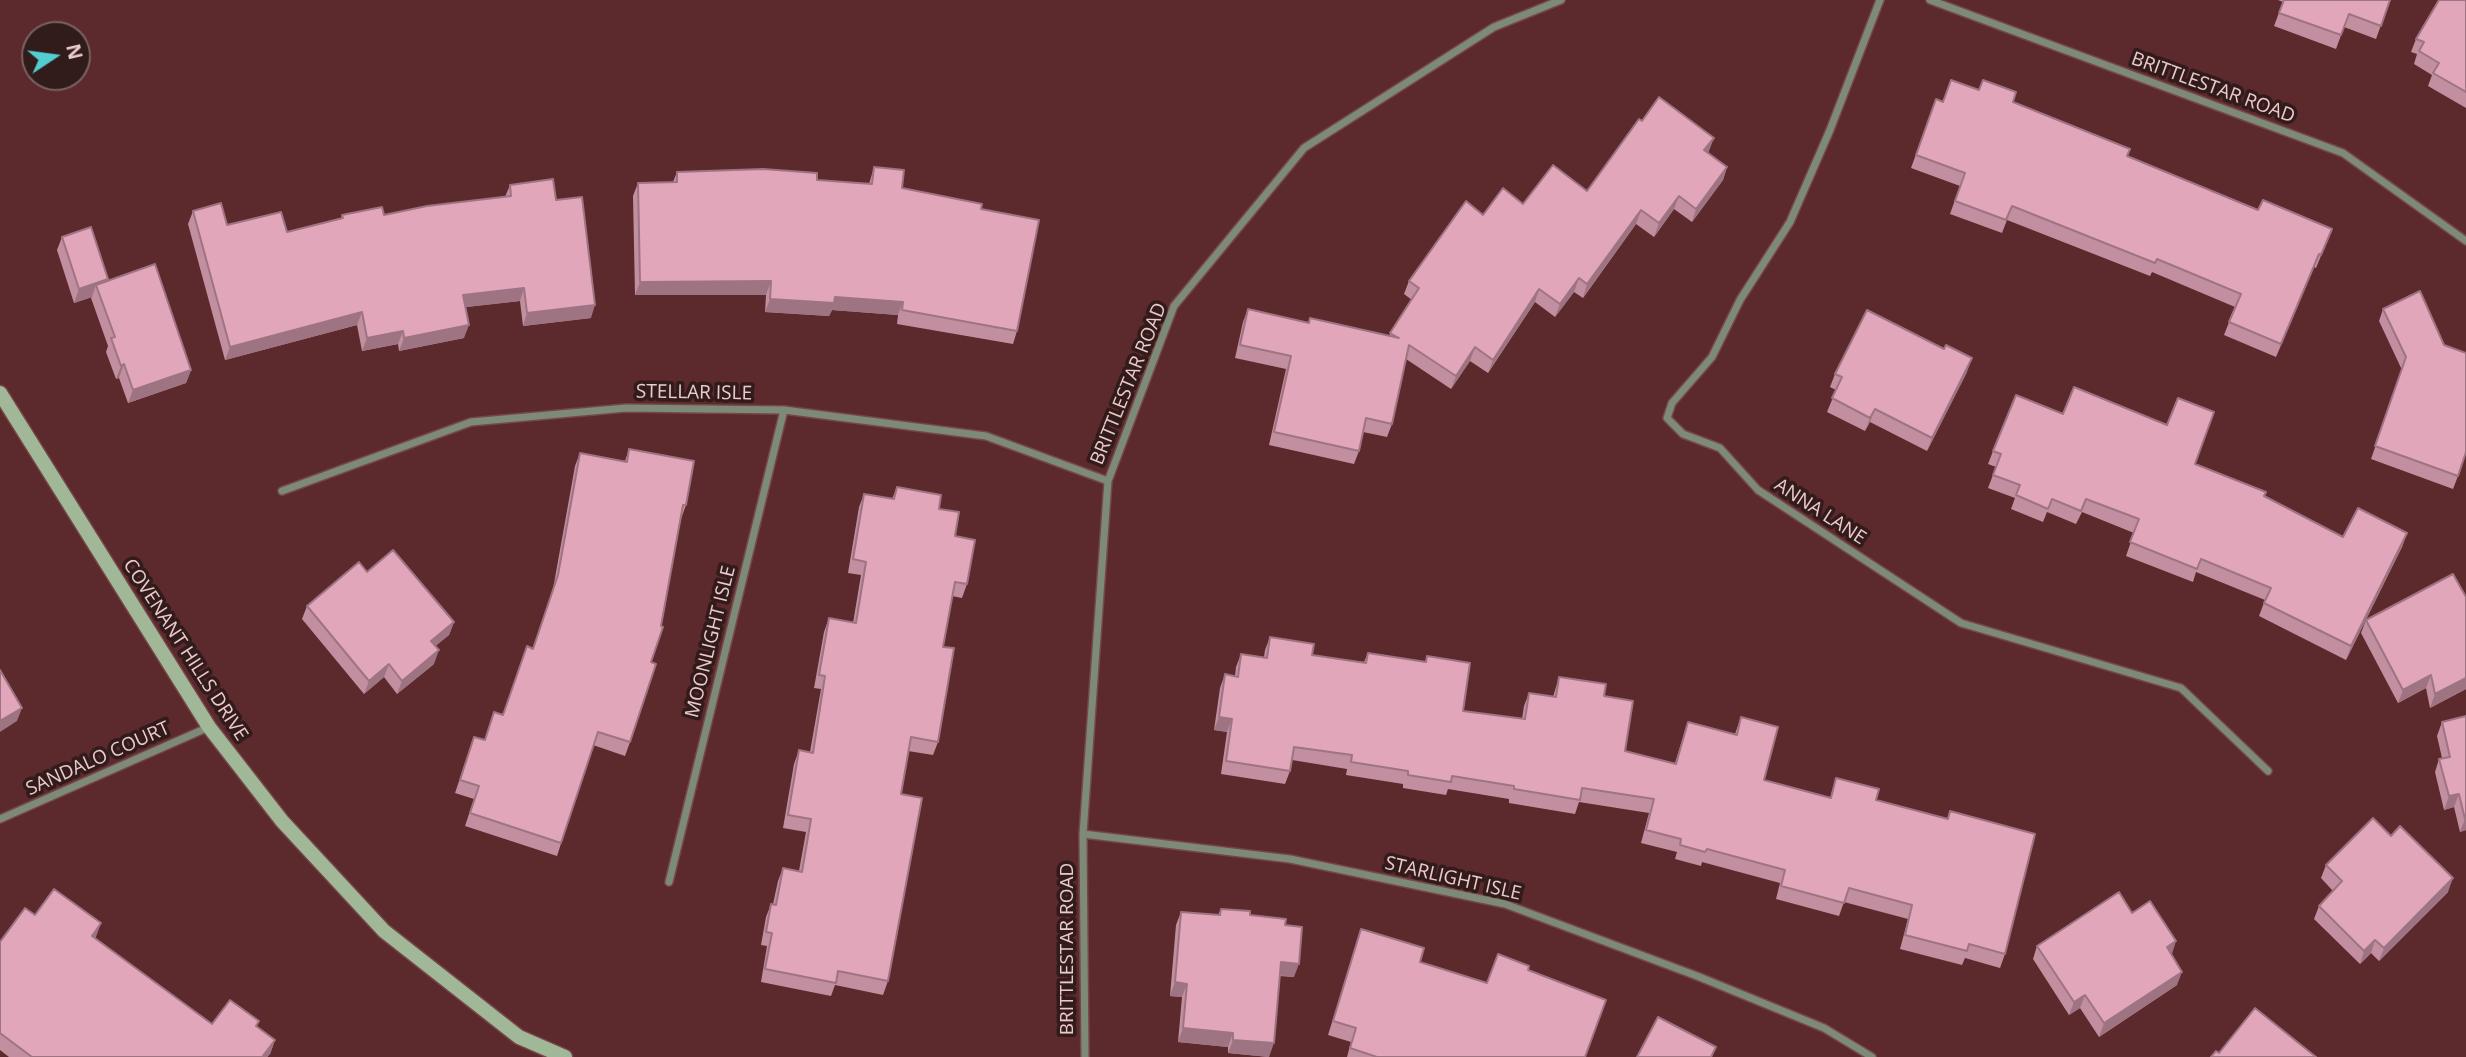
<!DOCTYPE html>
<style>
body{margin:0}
#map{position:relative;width:2466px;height:1057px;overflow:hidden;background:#5c292c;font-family:"Open Sans",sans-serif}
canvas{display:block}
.north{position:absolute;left:21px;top:21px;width:70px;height:70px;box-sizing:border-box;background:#321b1b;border:2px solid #7c6161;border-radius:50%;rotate:77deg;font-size:19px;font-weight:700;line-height:28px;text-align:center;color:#ebcaca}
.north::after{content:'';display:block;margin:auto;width:24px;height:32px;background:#52cdd0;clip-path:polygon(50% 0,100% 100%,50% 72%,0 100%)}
</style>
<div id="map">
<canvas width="2466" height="1057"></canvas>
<div class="north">N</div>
</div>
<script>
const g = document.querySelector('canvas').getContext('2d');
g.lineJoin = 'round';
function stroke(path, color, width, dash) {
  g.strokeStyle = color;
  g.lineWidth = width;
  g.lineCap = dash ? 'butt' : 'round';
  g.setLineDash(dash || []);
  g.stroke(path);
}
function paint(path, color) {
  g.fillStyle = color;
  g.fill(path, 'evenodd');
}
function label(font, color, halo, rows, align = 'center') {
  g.font = font + ' "Open Sans",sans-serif';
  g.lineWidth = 7;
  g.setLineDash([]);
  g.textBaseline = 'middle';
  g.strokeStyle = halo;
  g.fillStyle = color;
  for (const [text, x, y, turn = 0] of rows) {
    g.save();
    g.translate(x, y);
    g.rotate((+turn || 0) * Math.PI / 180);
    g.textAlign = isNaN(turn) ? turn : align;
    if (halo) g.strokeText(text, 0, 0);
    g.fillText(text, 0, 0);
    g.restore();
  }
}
const street = new Path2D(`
 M1880,0L1830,130L1790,222L1740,300L1712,357L1672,403L1667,418L1683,434L1720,448L1758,490L1961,623L2181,688L2268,771
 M1930,0L2343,153L2466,241
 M282,491L471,422L626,408L784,410L986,436L1108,481
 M0,819L209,727
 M1083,834L1290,859L1505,904L1697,976L1824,1028L1872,1057
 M669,882L784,410
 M1085,1057L1083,834L1108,481L1174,306L1304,148L1494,27L1561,0`);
const secondary = new Path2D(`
 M0,393L209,727L282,821L384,931L519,1037L565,1057`);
const wall = new Path2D(`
 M2278,0H2390L2376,39L2344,27L2336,49L2274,26L2283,2Z
 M2466,0V108L2428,86L2432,75L2414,64L2417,54L2411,52L2416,39Z
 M1936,99L1943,102H2013L2127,156L2258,210L2332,229L2316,268L2314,267L2276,357L2224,335L2235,307L2152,272L2150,276L2007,220L2002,233L1950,214L1960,186L1911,168Z
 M1709,151L1708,153L1727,167L1723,180L1692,222L1674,209L1654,237L1636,224L1583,298L1574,292L1555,317L1535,302L1488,373L1470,361L1451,389L1406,359L1392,424L1387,437L1363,432L1359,451L1354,464L1269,445L1286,369L1235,358L1243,322L1248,309L1309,323L1389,336L1412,300L1404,294L1409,281L1483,215L1523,204L1587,191Z
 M874,167L902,188L981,209L1017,331L1013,344L897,324L898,315L832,310L829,316L765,312L766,295H635L633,196L638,183L673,182L677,172L869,184Z
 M510,185L556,200L591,318L523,326L520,301L466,307L464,338L399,351L398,344L362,351L357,325L225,360L188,224L193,211L227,225L287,232L341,218L342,215H384L505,197Z
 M62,237L108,279L191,370L186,383L128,403L119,378L116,379L106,352L108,346L91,298L92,297L74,303L57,250Z
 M2383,309L2444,345L2458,476L2453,489L2371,459L2402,370L2379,321Z
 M1967,372L1927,451L1870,422L1865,431L1827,412L1836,390L1830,387L1835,374Z
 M2063,414L2167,425L2195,464L2264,496L2343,537L2407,533L2402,547L2346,660L2259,616L2265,600L2196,572L2193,582L2126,556L2134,533L2082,512L2076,524L2047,512L2043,522L2011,509L2015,498L1988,488L1996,467L1988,464L1993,451Z
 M629,449L686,505L681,519L651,662L630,742L625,756L593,745L557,856L465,826L474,799L455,793L474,737L484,740L503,715L533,649L553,589L575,466L580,453L625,461Z
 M897,487L939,509L955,536L967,584L962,598L952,596L943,647L938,742L933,755L908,751L901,794L888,981L883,995L835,985L831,996L761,982L767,946L761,945L766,917L771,904H773L778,881L783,868L799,871L806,832L783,828L794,764L799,750L810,752L821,689L814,688L824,632L829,618L853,623L861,575L848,573L859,507L864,494L892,499Z
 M367,572L454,622L449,635L435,646L434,664L397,694L384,677L364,694L302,619L307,606Z
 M2366,620L2466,689L2430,708L2426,688L2398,703L2361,633Z
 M1270,637L1312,655L1364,662L1368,653L1425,662L1427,656L1463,711L1522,719L1524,706L1529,693L1553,697L1559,677L1604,696L1625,751L1675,763L1688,722L1735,734L1741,717L1764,780L1830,798L1836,778L1876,800L1947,819L1950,811L2005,954L2000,968L1965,958L1962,965L1900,949L1908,919L1844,902L1839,916L1776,899L1780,883L1702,862L1701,866L1675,859L1677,852L1641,843L1649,813L1579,802L1575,814L1509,803V799L1448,789L1446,795L1403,788V784L1346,775L1347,769L1292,760L1290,771L1285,784L1221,774L1227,732L1214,730L1220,688L1225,674L1235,676L1236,667L1241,654L1264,657L1265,650Z
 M2466,716V830L2460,832L2454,807L2444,810L2435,772L2439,759L2442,758L2437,736L2442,722Z
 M2326,865L2448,892L2379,961L2371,953L2360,964L2314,919L2319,906L2333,891L2321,878Z
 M1221,909L1285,925L1294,977L1279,976L1269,1057L1228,1053V1047L1178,1042L1182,997L1170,996L1176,925L1181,912L1218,915Z
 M2132,913L2171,955L2177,985L2099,1037L2080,1008L2069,1015L2033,959L2037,946Z
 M35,915L96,937L95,938L212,1024L257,1027L275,1040L270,1054L267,1057H9L0,1050V942Z
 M1361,929L1420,962L1487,983L1528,970L1585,1057H1347L1351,1042L1328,1035Z`);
const shadedWall = new Path2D(`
 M1714,138L1709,151L1700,164L1704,150Z
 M1727,167L1723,180L1692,222L1696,209Z
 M1679,196L1674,209L1654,237L1659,223Z
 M1641,210L1636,224L1583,298L1587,284Z
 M2319,254L2314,267L2276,357L2281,344Z
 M1579,278L1574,292L1555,317L1560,304Z
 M108,279L96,285L92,297L74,303L79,289Z
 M771,281L766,295H635L640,282Z
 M524,288L520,301L458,308L463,295Z
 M1539,289L1535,302L1488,373L1493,360Z
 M835,297L903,302L898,315L832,310L829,316L765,312L770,299Z
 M595,305L591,318L523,326L527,313Z
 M362,312L357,325L225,360L230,347Z
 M469,325L464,338L399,351L404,338Z
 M403,331L398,344L362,351L367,338Z
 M1475,347L1470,361L1451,389L1456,376Z
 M1972,358L1967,372L1927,451L1932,438Z
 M124,364L119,378L116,379L121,366Z
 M191,370L186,383L128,403L133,390Z
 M1875,409L1870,422L1865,431L1870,418Z
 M2407,533L2402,547L2346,660L2351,646Z
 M454,622L449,635L426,654L431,641Z
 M439,650L434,664L397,694L402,681Z
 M389,664L384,677L364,694L369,681Z
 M2431,675L2426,688L2398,703L2403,690Z
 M2466,678V689L2430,708L2435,694Z
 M22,708L17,721L0,732V721Z
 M1219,717L1232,719L1227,732L1214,730Z
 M2459,794L2454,807L2444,810L2449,796Z
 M2466,818V830L2460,832L2465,819Z
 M2453,878L2448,892L2379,961L2384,948Z
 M101,923L96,937L87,950L92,936Z
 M2375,940L2371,953L2360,964L2364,951Z
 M2176,941L2172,954L2167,947Z
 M1281,962L1299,964L1294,977L1276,975Z
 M2182,972L2177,985L2099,1037L2104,1023Z
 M1175,982L1187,984L1182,997L1170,996Z
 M2085,995L2080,1008L2069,1015L2074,1002Z
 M1183,1028L1233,1033L1228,1047L1178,1042Z
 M275,1040L270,1054L267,1057H262Z
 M1233,1040L1274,1043L1269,1057L1228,1053Z`);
const building = new Path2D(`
 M2284,0H2390L2381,26L2349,14L2341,35L2279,13Z
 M2439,0H2466V92L2433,73L2439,63L2419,51L2424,42L2416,39Z
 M1951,80L1979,90L1983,80L2016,92L2013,102L2130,149L2127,156L2258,210L2263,200L2332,229L2321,255L2319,254L2281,344L2229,322L2241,294L2157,259L2155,263L2012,206L2006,220L1955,201L1965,173L1916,155L1936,99L1943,102Z
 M1659,97L1714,138L1704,150L1727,167L1696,209L1679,196L1659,223L1641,210L1587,284L1579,278L1560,304L1539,289L1493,360L1475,347L1456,376L1409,345L1392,424L1366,418L1359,451L1274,432L1291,356L1240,345L1248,309L1309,323L1310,318L1399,338L1390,333L1419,288L1409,281L1466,201L1483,215L1503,188L1523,204L1553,165L1587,191L1639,119L1642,121Z
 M874,167L904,170L902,188L982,204L981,209L1039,220L1017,331L902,310L903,302L835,297L834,303L770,299L771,281L640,282L638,183L677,182V172L763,169L817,173V180L872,184Z
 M553,179L556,200L582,197L595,305L527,313L524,288L463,295L469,325L404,338L403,331L367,338L362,312L230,347L193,211L221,203L227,225L281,212L287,232L343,218L342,215L382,207L384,215L427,206L511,196L510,185Z
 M91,227L108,279L79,289L62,237Z
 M155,264L191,370L133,390L124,364L121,366L111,338L115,337L96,285Z
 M2420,291L2444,345L2466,353V452L2458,476L2375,446L2406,357L2383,309Z
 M1867,310L1944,349L1946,345L1972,358L1932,438L1875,409L1870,418L1832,398L1842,377L1835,374Z
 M2074,387L2167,425L2178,398L2214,412L2195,464L2266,492L2264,496L2343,537L2358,508L2407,533L2351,646L2264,603L2271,588L2201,559L2197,569L2130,542L2139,519L2086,499L2081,511L2052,499L2048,509L2016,495L2020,485L1993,475L2001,454L1993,451L2016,395L2063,414Z
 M629,449L694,461L686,505H683L661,626L663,627L651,662L656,664L630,742L598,732L561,843L470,813L479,786L460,780L474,737L485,740L494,712L503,715L527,646L533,649L558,575L580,453L627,462Z
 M897,487L941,495L939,509L959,512L955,536L975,540L967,584L955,582L943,647L954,648L938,742L911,737L901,794L922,798L888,981L838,971L836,983L765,969L772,933L766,932L771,904L776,905L783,868L802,872L811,819L788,815L799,750L813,753L825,676L819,675L829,618L856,623L866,562L853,559L864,494L894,499Z
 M393,550L454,622L431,641L439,650L402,681L389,664L369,681L307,606L359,562L367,572Z
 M2453,574L2466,597V678L2435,694L2431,675L2403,690L2366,620Z
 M1270,637L1314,644L1312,655L1366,663L1368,653L1426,662L1427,656L1470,663L1463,711L1525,719L1529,693L1556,697L1559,677L1606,684L1604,696L1633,701L1625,751L1676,764L1688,722L1737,735L1741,717L1778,727L1764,780L1831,798L1836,778L1879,789L1876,800L1948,819L1950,811L2035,834L2005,954L1969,944L1967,951L1905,935L1912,905L1849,888L1844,903L1781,886L1785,870L1707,849L1705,852L1680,845L1681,839L1646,830L1654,799L1582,788L1580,800L1514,789V786L1452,776L1451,782L1408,775V771L1351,762L1352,755L1294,747L1290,771L1226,761L1232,719L1219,717L1225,674L1238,677L1241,654L1267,658Z
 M0,670L22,708L0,721Z
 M2466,716V818L2465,819L2459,794L2449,796L2439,759L2450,757L2442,722Z
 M2373,818L2391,836L2400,826L2453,878L2384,948L2375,940L2364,951L2319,906L2342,881L2326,865Z
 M54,889L101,923L92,936L212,1024L230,1000L259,1021L256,1026L275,1040L262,1057H32L0,1033V942L25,908L35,915Z
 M2119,892L2132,913L2150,901L2176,941L2167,947L2182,972L2104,1023L2085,995L2074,1002L2037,946Z
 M1221,909L1250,911V915L1286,919L1285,925L1302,927L1299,964L1281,962L1274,1043L1233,1040V1033L1183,1028L1187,984L1175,982L1181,912L1220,915Z
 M1361,929L1424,948L1420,962L1487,983L1498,954L1529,966L1528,970L1606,1000L1585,1057H1377L1350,1048L1356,1028L1333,1021Z
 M2255,1008L2316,1057H2211L2216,1051L2219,1053Z
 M1658,1017L1716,1047L1711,1057H1637Z`);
const streetNames = [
 ["BRITTLESTAR ROAD",2213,88,20],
 ["BRITTLESTAR ROAD",1129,384,-68],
 ["STELLAR ISLE",694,393,1],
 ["ANNA LANE",1820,512,33],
 ["MOONLIGHT ISLE",711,642,-76],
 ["COVENANT HILLS DRIVE",185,650,57],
 ["SANDALO COURT",98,759,-24],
 ["STARLIGHT ISLE",1453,879,13],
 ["BRITTLESTAR ROAD",1068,949,-90]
];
stroke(street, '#764648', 10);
stroke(secondary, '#764648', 17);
stroke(street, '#7c8a77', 7);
stroke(secondary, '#a0b798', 14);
paint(wall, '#c28fa0');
paint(shadedWall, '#9e7482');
paint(building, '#e2a6ba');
stroke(building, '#9e7482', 2);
label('19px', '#ebcaca', '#321b1b', streetNames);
</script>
